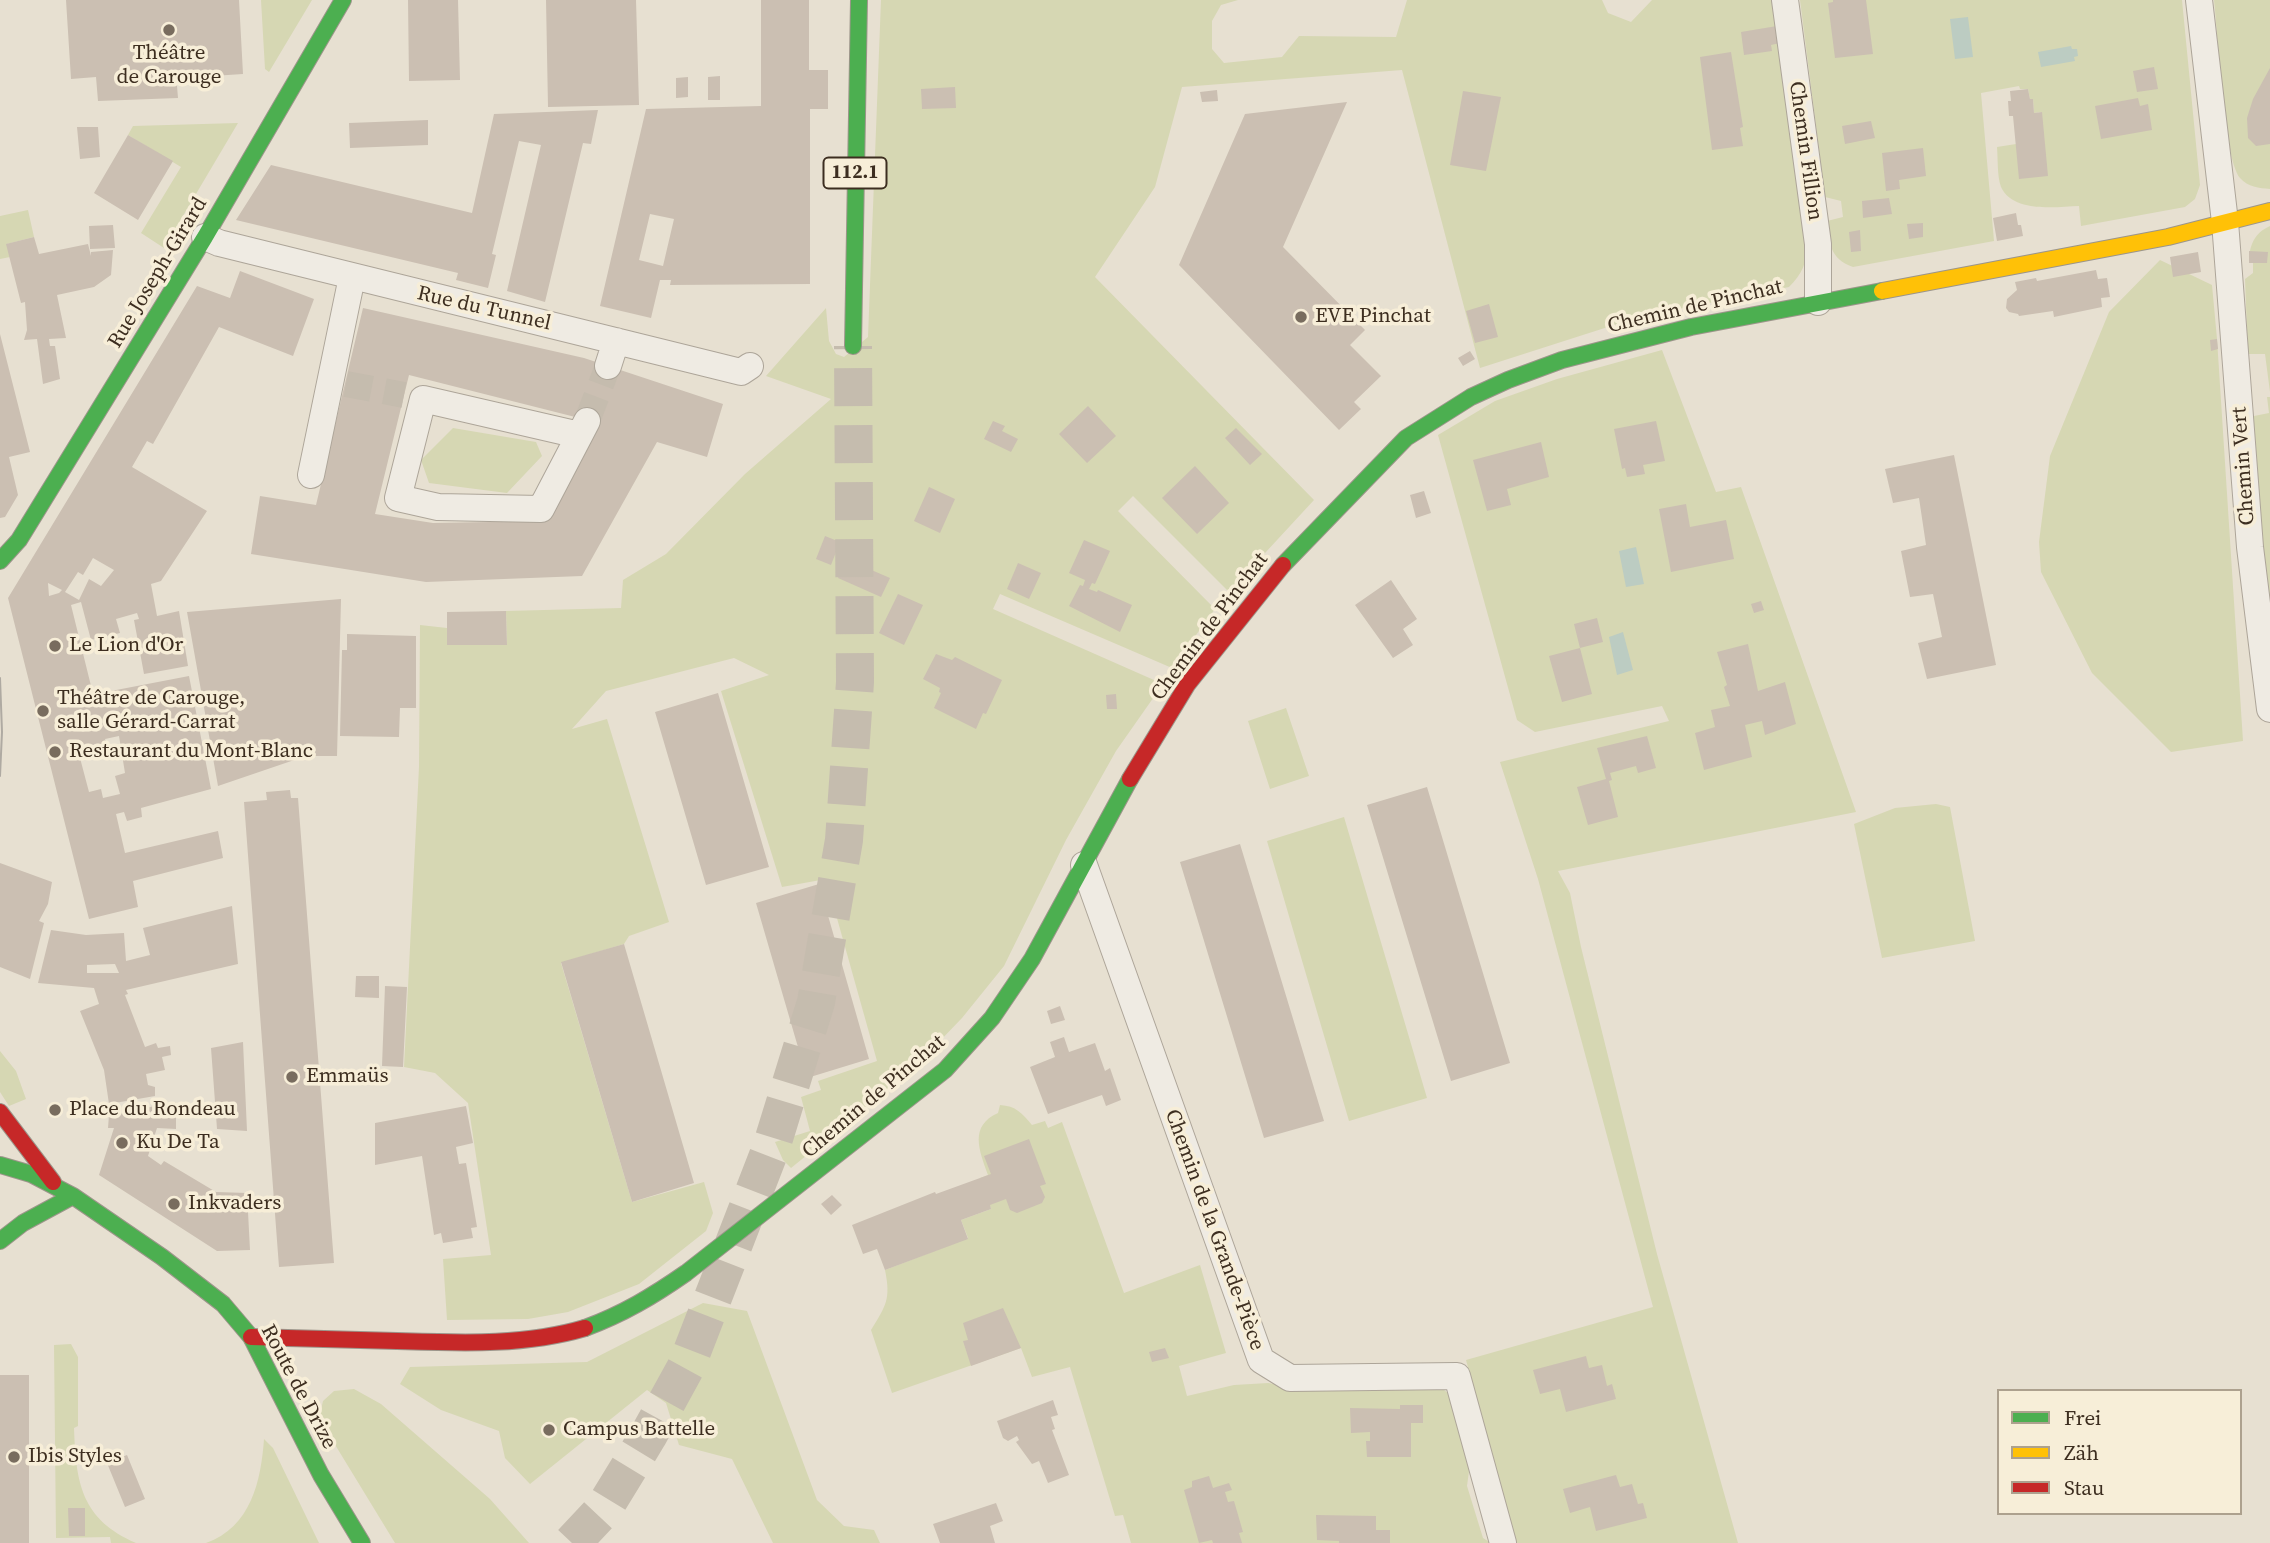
<!DOCTYPE html>
<meta charset="utf-8">
<style>
body{margin:0}
#map{position:relative;width:2270px;height:1543px;overflow:hidden;background:#e7e0d1;font-family:"Source Serif 4",serif}
canvas{display:block}
.legend{position:absolute;left:1997px;top:1389px;width:245px;height:126px;box-sizing:border-box;background:#f7eed8;border:2px solid #ada18e;margin:0;padding:9px 12px;list-style:none;font-size:21px;color:#3d2e20}
.legend li{display:flex;align-items:center;gap:14px;height:35px}
.legend b{width:35px;border:2px solid #ada18e}
</style>
<div id="map">
<canvas width="2270" height="1543"></canvas>
<ul class="legend">
<li><b style="height:9px;background:#4caf50"></b>Frei</li>
<li><b style="height:9px;background:#ffc107"></b>Zäh</li>
<li><b style="height:9px;background:#c62828"></b>Stau</li>
</ul>
</div>
<script>
const g = document.querySelector('canvas').getContext('2d');
g.lineJoin = 'round';
function paint(path, color) {
  g.fillStyle = color;
  g.fill(path, 'evenodd');
}
function stroke(path, color, width, dash) {
  g.strokeStyle = color;
  g.lineWidth = width;
  g.lineCap = dash ? 'butt' : 'round';
  g.setLineDash(dash || []);
  g.stroke(path);
}
function label(font, color, halo, rows, align = 'center') {
  g.font = font + ' "Source Serif 4",serif';
  g.lineWidth = 7;
  g.setLineDash([]);
  g.textBaseline = 'middle';
  g.strokeStyle = halo;
  g.fillStyle = color;
  for (const [text, x, y, turn = 0] of rows) {
    g.save();
    g.translate(x, y);
    g.rotate((+turn || 0) * Math.PI / 180);
    g.textAlign = isNaN(turn) ? turn : align;
    if (halo) g.strokeText(text, 0, 0);
    g.fillText(text, 0, 0);
    g.restore();
  }
}
const green = new Path2D(`
 M261,0H312L269,72L265,69Z
 M881,0H1238L1221,5L1212,21V49L1224,63L1282,57L1299,36L1396,37L1407,0H1602L1608,13L1631,22L1652,0H1775L1807,245C1807,263 1802,274 1789,287L1639,317L1480,368L1402,70L1182,87L1155,187L1095,277L1314,500L1229,592L1133,496L1118,511L1215,609L1172,668L1000,594L993,609L1163,684L1116,751L1066,840L1004,966L962,1018L912,1070L791,1168L783,1160L775,1142L810,1131L801,1097L821,1090L818,1081L877,1061L826,879L782,887L721,691L769,675L734,658L606,691L572,729L607,719L669,922L629,936L624,944L561,963L632,1202L704,1182L713,1213L706,1231L639,1284L568,1312L528,1319L447,1320L443,1259L491,1255L468,1103L435,1073L404,1067L419,767L420,625L447,628L507,645L506,611L621,608L623,580L666,554L745,474L831,399L766,376L826,308L829,341L836,354L844,357L868,337Z
 M1800,0H2182L2200,185L2195,199L2185,207L2081,226L2079,206C2055,207 2013,213 2001,187C1997,176 1998,158 1997,147L2016,144L2042,112L2034,113L2033,99H2030L2028,89H2020L2019,86L1981,93L1994,241L1853,267C1829,258 1830,244 1827,221L1843,217L1841,201L1825,197Z
 M2214,0H2270V189C2259,188 2248,187 2240,178C2223,156 2218,34 2214,0Z
 M238,123L164,248L141,233L181,167L128,135L133,126Z
 M28,210L34,237L7,244L10,257L0,259V216Z
 M2270,226V392L2265,354H2248L2245,279L2253,273V263H2249C2249,246 2254,233 2270,226Z
 M2160,260L2212,285L2217,339L2243,741L2171,752L2092,673L2041,572L2039,542L2050,456L2109,312Z
 M1662,350L1716,492L1741,487L1856,812L1558,871L1570,893L1581,947L1657,1254L1738,1543H1516L1466,1360L1653,1307L1538,879L1500,762L1669,721L1662,706L1535,732L1517,720L1438,435L1495,401L1557,379Z
 M2267,397H2270V625L2251,420L2254,416L2269,413Z
 M453,428L536,442L542,456L507,493L429,483L421,460Z
 M1286,708L1309,776L1270,789L1248,721Z
 M1936,804L1950,807L1975,941L1882,958L1854,824L1895,808Z
 M1344,817L1427,1098L1349,1121L1267,841Z
 M0,1051L16,1071L26,1099L9,1106L0,1092Z
 M1000,1105C1016,1106 1022,1113 1032,1125L1045,1121L1048,1128L1062,1122L1124,1293L1200,1265L1226,1353L1179,1366L1187,1396L1234,1385L1268,1383L1309,1390L1440,1387L1448,1393L1470,1464L1467,1486L1483,1538L1491,1543H1131L1123,1515L1115,1516L1070,1367L1032,1377L1021,1348L892,1393L871,1330C886,1306 891,1299 885,1270L968,1238L961,1220L991,1209L980,1178L988,1175C979,1150 969,1126 998,1113Z
 M703,1303L747,1311L817,1500L844,1526L874,1530L880,1543H773L732,1459L679,1445L666,1403L647,1390L530,1484L505,1458L499,1431L441,1410L400,1384L410,1367L587,1362Z
 M71,1344L78,1357V1426L74,1428C76,1483 81,1519 136,1543H111L110,1537L56,1538L54,1345Z
 M354,1389L381,1404L490,1499L529,1543H395L334,1443L320,1414L323,1401L334,1391Z
 M264,1439L273,1448L319,1543H206C251,1527 261,1481 264,1439Z`);
const water = new Path2D(`
 M1968,17L1973,57L1955,59L1950,19Z
 M2071,46L2072,49H2077L2078,56L2074,57L2075,61L2041,67L2038,52Z
 M1636,547L1644,584L1626,587L1619,551Z
 M1623,632L1633,670L1617,675L1609,637Z`);
const building = new Path2D(`
 M66,0H239L243,74L182,78V74H176L178,98L98,101L96,77L71,79Z
 M408,0H458L460,80L409,81Z
 M546,0H636L639,105L548,107Z
 M761,0H809V70H828V109H810V284L670,285L671,280H660L651,318L600,306L646,109L761,106ZM650,214L674,219L663,266L639,260Z
 M1833,0H1866L1873,54L1835,58L1828,3L1833,2Z
 M1777,26L1780,43L1771,45L1772,51L1744,55L1741,32Z
 M1731,52L1743,127L1740,128L1743,146L1712,150L1700,57Z
 M2154,67L2158,89L2137,92L2133,71Z
 M2270,68V144L2256,146L2248,138L2247,118L2253,99Z
 M720,76V100H708V77Z
 M688,77V97L676,98V78Z
 M955,87L956,108L922,109L921,89Z
 M2028,89L2030,99H2033L2034,113L2042,112L2048,176L2019,179L2013,116H2009L2008,101H2011L2010,91Z
 M1217,90L1218,101L1202,102L1200,92Z
 M1463,91L1501,97L1486,171L1450,165Z
 M2138,98L2140,106L2148,104L2152,130L2101,139L2095,106Z
 M1347,102L1283,247L1365,330L1350,345L1381,376L1354,402L1361,409L1339,430L1179,265L1245,114Z
 M598,110L591,144L583,143L545,302L507,291L541,145L519,141L492,254L496,255L488,288L456,280L458,273L236,220L271,165L472,213L494,114Z
 M428,120V145L350,148L349,123Z
 M1871,121L1875,138L1845,144L1842,126Z
 M77,127H98L100,157L80,159Z
 M128,135L173,161L138,220L94,193Z
 M1923,148L1926,176L1899,180L1900,189L1886,191L1882,153Z
 M1889,198L1892,214L1863,218L1862,201Z
 M2016,213L2018,225H2021L2023,236L1997,241L1993,218Z
 M1923,223V237L1909,239L1907,224Z
 M113,225L115,248L90,249L89,226Z
 M1860,230L1861,251L1851,252L1849,232Z
 M34,237L39,254L88,244L91,256V252L113,250L111,275L94,287L57,295L66,338L49,339L50,346H55L60,379L43,384L37,339L24,340L27,330L25,302L21,303L6,244Z
 M2249,251L2268,252L2267,263H2249Z
 M2198,252L2201,272L2173,277L2170,257Z
 M2096,270L2098,279L2107,278L2110,297L2101,298L2102,307L2054,317L2053,311L2019,316L2018,314L2009,312L2006,308L2007,299L2017,290L2015,282L2036,278L2037,281Z
 M240,271L314,299L293,356L219,327L153,444L147,441L132,467L207,511L161,581L151,584L157,616L179,611L188,666L144,674L134,620L139,619L137,613L116,619L120,633L91,640L81,602L71,605L95,702L112,698L111,691L189,676L211,789L141,808L142,817L127,821L124,812L116,814L125,853L218,831L223,858L133,881L138,907L89,919L8,598L197,286L230,298ZM93,558L114,570L101,586L89,579L79,600L65,592L78,572L83,575ZM48,583L62,590L59,593L49,596ZM119,736L125,773L115,776L120,794L103,798L101,789L89,792L80,758L109,750L105,739Z
 M1489,304L1498,337L1475,343L1466,311Z
 M363,308L584,358L723,404L707,457L657,442L582,576L426,582L251,554L260,496L316,505ZM409,375L599,423L547,521L433,523L375,514Z
 M0,334L30,452L9,457L18,495L5,517L0,518Z
 M2217,339L2218,349L2211,351L2210,340Z
 M1470,351L1475,359L1463,366L1458,358Z
 M1088,406L1116,436L1087,463L1059,434Z
 M993,421L1005,426L1002,431L1018,439L1011,452L984,439Z
 M1656,421L1665,461L1643,465L1645,474L1627,477L1625,468L1622,469L1614,429Z
 M1236,428L1262,454L1250,465L1225,438Z
 M1541,442L1549,477L1507,489L1511,505L1487,511L1473,460Z
 M1954,455L1996,665L1927,679L1918,643L1942,637L1933,594L1910,597L1901,551L1926,545L1919,498L1893,503L1885,469Z
 M1195,466L1229,503L1197,534L1162,498Z
 M929,487L955,499L940,533L914,521Z
 M1424,491L1431,513L1416,518L1410,495Z
 M1686,504L1690,527L1726,520L1734,559L1671,572L1659,509Z
 M825,536L840,542L831,565L816,559Z
 M1084,540L1110,551L1095,584L1092,583L1089,589L1097,592L1098,590L1132,605L1120,632L1069,606L1080,585L1083,586L1085,580L1069,573Z
 M846,559L890,578L881,597L838,578Z
 M1018,563L1041,573L1029,599L1007,589Z
 M1391,580L1417,619L1403,629L1413,645L1393,658L1355,605Z
 M898,594L923,605L904,645L879,633Z
 M341,599L337,756H306L218,786L187,612Z
 M1761,601L1764,610L1754,613L1751,604Z
 M506,611L507,645H447V612Z
 M1597,618L1603,642L1580,648L1574,624Z
 M347,634L416,636V708H400L399,737L340,736L342,650H347Z
 M1748,644L1758,691L1785,682L1796,724L1765,735L1762,721L1745,725L1752,757L1704,770L1695,733L1715,727L1711,710L1730,706L1724,687L1727,685L1717,652Z
 M1580,648L1592,694L1562,702L1549,656Z
 M936,654L952,660L955,657L1002,680L986,714L983,713L976,729L934,708L941,693L939,692L940,688L923,679Z
 M718,693L769,867L706,885L655,712Z
 M1116,694L1117,709H1107L1106,695Z
 M1647,736L1656,768L1638,773L1636,766L1610,773L1612,780L1609,781L1618,817L1588,825L1577,787L1606,779L1597,748Z
 M1427,787L1510,1063L1451,1081L1367,805Z
 M290,790L291,798H298L334,1263L279,1267L244,802L267,800L266,792Z
 M1240,844L1324,1121L1264,1138L1180,862Z
 M0,863L52,882L48,904L39,921L44,923L30,979L0,967Z
 M819,884L869,1059L807,1078L756,903Z
 M232,906L238,964L126,990L128,994L125,995L145,1047L156,1043L158,1048L170,1046L171,1055L162,1057L165,1070L146,1074L148,1085L155,1087V1096L109,1104L104,1070L80,1011L99,1004L94,988L38,983L51,930L86,935L124,933L126,961L150,955L143,928ZM115,964L119,973H87V965Z
 M624,944L694,1183L632,1202L561,962Z
 M356,976H379V998L355,997Z
 M385,986L407,987L403,1067L382,1066Z
 M1060,1006L1065,1020L1051,1024L1047,1011Z
 M1064,1037L1069,1052L1095,1043L1105,1071L1110,1068L1121,1100L1106,1106L1102,1095L1048,1114L1030,1067L1055,1057L1050,1042Z
 M243,1042L247,1131L217,1129L211,1048Z
 M176,1102V1129L157,1128L148,1156L161,1165L164,1161L216,1192L247,1193L250,1250L217,1251L99,1175L114,1128H108L109,1115Z
 M466,1106L473,1143L456,1147L459,1164L466,1163L477,1227L471,1228L473,1238L443,1243L441,1233L434,1235L422,1156L375,1165V1123Z
 M1029,1139L1046,1184L1040,1186L1045,1197L1042,1203L1017,1213L1010,1210L1006,1199L990,1205L991,1209L961,1220L968,1239L885,1270L877,1249L863,1254L852,1225L935,1192L936,1194L991,1174L984,1156Z
 M832,1195L842,1205L831,1215L821,1204Z
 M1003,1308L1021,1348L971,1366L963,1341L968,1340L963,1323Z
 M1165,1348L1169,1358L1152,1362L1149,1352Z
 M1586,1356L1589,1368L1602,1365L1607,1386L1612,1384L1616,1399L1566,1412L1560,1389L1540,1394L1533,1370Z
 M0,1375H29V1543H0Z
 M1053,1400L1058,1415L1051,1417L1055,1429L1052,1430L1069,1475L1048,1483L1039,1461L1032,1464L1016,1442L1019,1440L1017,1436L1008,1441L1003,1438L997,1421Z
 M1400,1405H1423V1423H1411V1457H1367L1366,1441H1370V1432L1351,1433L1350,1408L1400,1409Z
 M127,1455L145,1499L125,1507L107,1463Z
 M1616,1475L1620,1487L1632,1484L1638,1504L1643,1503L1647,1518L1596,1531L1590,1507L1570,1513L1563,1489Z
 M1209,1476L1213,1488L1229,1483L1232,1490L1225,1492L1228,1502L1234,1501L1243,1532L1239,1533L1242,1543H1213L1212,1540L1199,1543L1184,1490L1192,1487V1481Z
 M996,1503L1003,1521L990,1526L995,1543H940L933,1524Z
 M68,1508H85V1536H69Z
 M1316,1515L1376,1516V1530H1390V1543H1339V1541L1317,1540Z`);
const streetTunnel = new Path2D(`
 M346,384L404,395
 M587,421L608,366`);
const primaryTunnel = new Path2D(`
 M572,1543L603,1510L648,1436L686,1367L771,1148L816,1002L844,840L855,682L853,346`);
const street = new Path2D(`
 M1785,0L1818,244V302
 M2199,0L2225,222L2250,547L2270,709
 M205,237L219,243L741,372L750,366
 M608,366L616,341
 M579,435L423,399L398,498L438,507L541,509L587,421
 M311,475L352,277
 M1084,865L1261,1360L1290,1378L1457,1376L1503,1543`);
const fast = new Path2D(`
 M853,346L859,0
 M0,561L19,540L205,237L343,0
 M1283,565L1406,438L1471,397L1508,380L1562,360L1691,327L1882,291
 M0,1165L31,1174L73,1196L162,1257L223,1304L251,1337L321,1475L362,1543
 M0,1241L23,1223L73,1196
 M585,1328C623,1314 653,1296 686,1273L945,1070L992,1018L1032,959L1130,779`);
const slow = new Path2D(`
 M1882,291L2168,237L2270,211`);
const jam = new Path2D(`
 M1130,779L1187,685L1283,565
 M0,1112L53,1182
 M251,1337C300,1338 348,1340 397,1341C460,1343 524,1346 585,1328`);
const tram = new Path2D(`
 M0,678L2,732L0,776`);
const markers = [
 [169,30,7,"#786c5e"],
 [1301,317,7,"#786c5e"],
 [55,646,7,"#786c5e"],
 [43,711,7,"#786c5e"],
 [55,752,7,"#786c5e"],
 [292,1077,7,"#786c5e"],
 [55,1110,7,"#786c5e"],
 [122,1143,7,"#786c5e"],
 [174,1204,7,"#786c5e"],
 [549,1430,7,"#786c5e"],
 [14,1457,7,"#786c5e"]
];
const shields = [
 [855,173,63]
];
const shieldNames = [
 ["112.1",855,173]
];
const poiNames = [
 ["Théâtre",169,54,"center"],
 ["de Carouge",169,78,"center"],
 ["EVE Pinchat",1315,317],
 ["Le Lion d'Or",69,646],
 ["Théâtre de Carouge,",57,699],
 ["salle Gérard-Carrat",57,723],
 ["Restaurant du Mont-Blanc",69,752],
 ["Emmaüs",306,1077],
 ["Place du Rondeau",69,1110],
 ["Ku De Ta",136,1143],
 ["Inkvaders",188,1204],
 ["Campus Battelle",563,1430],
 ["Ibis Styles",28,1457]
];
const streetNames = [
 ["Chemin Fillion",1805,151,82],
 ["Rue Joseph-Girard",158,273,-59],
 ["Chemin de Pinchat",1695,307,-13],
 ["Rue du Tunnel",484,309,13],
 ["Chemin Vert",2244,466,-94],
 ["Chemin de Pinchat",1210,627,-53],
 ["Chemin de Pinchat",874,1097,-40],
 ["Chemin de la Grande-Pièce",1214,1230,70],
 ["Route de Drize",298,1387,62]
];
paint(green, '#d6d7b3');
paint(water, '#bcccc2');
paint(building, '#cbbfb2');
stroke(streetTunnel, '#c5bcae', 26, [26, 13]);
stroke(primaryTunnel, '#c5bcae', 38, [38, 19]);
stroke(street, '#ada599', 28);
stroke(fast, '#9c958a', 18);
stroke(slow, '#9c958a', 18);
stroke(jam, '#9c958a', 18);
stroke(street, '#efebe3', 26);
stroke(fast, '#4caf50', 16);
stroke(slow, '#ffc107', 16);
stroke(jam, '#c62828', 16);
stroke(tram, '#afaaa2', 2);
for (const [x, y, r, color] of markers) {
  const dot = new Path2D();
  dot.arc(x, y, r, 0, 2 * Math.PI);
  g.fillStyle = color;
  g.fill(dot);
  stroke(dot, '#f7eed8', 2.5);
}
for (const [x, y, w] of shields) {
  const box = new Path2D();
  box.roundRect(x - w / 2, y - 15.5, w, 31, 5);
  g.fillStyle = '#f7eed8';
  g.fill(box);
  stroke(box, '#3d2e20', 2);
}
label('bold 19px', '#3d2e20', null, shieldNames);
label('21px', '#3d2e20', '#f7eed8', poiNames, 'left');
label('21px', '#3d2e20', '#f7eed8', streetNames);
</script>
